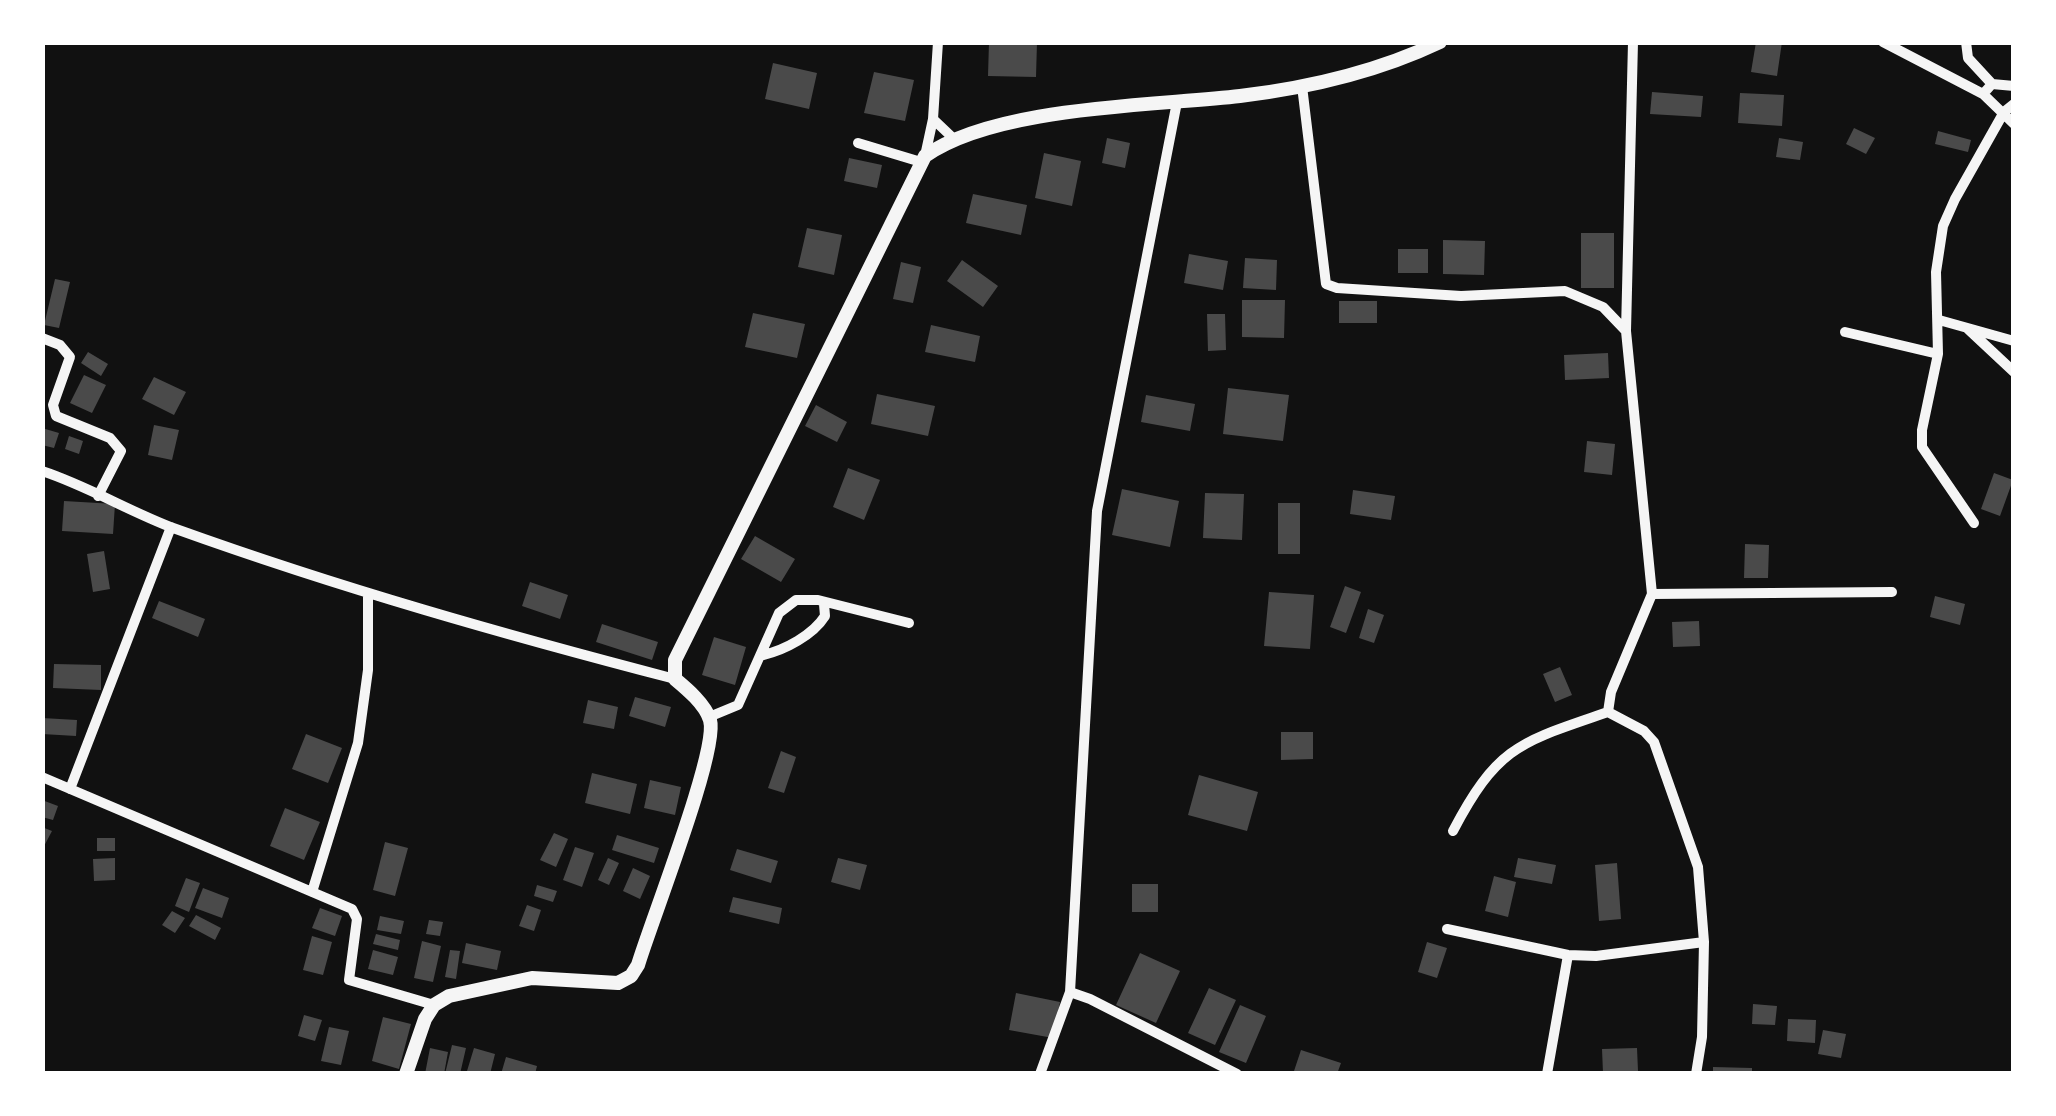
<!DOCTYPE html>
<style>
body{margin:0}
#map{position:relative;width:2056px;height:1116px;overflow:hidden;background:#111;font-family:Karla,sans-serif}
canvas{display:block}
.frame{position:absolute;inset:0;border:45px solid #fff;pointer-events:none}
</style>
<div id="map">
<canvas width="2056" height="1116"></canvas>
<div class="frame"></div>
</div>
<script>
const g = document.querySelector('canvas').getContext('2d');
g.lineJoin = 'round';
function paint(path, color) {
  g.fillStyle = color;
  g.fill(path, 'evenodd');
}
function stroke(path, color, width, dash) {
  g.strokeStyle = color;
  g.lineWidth = width;
  g.lineCap = dash ? 'butt' : 'round';
  g.setLineDash(dash || []);
  g.stroke(path);
}
const building = new Path2D(`
 M989,42H1037L1036,77L988,76Z
 M1756,42H1782L1777,76L1751,72Z
 M773,63L817,73L809,109L765,99Z
 M874,72L914,80L905,121L864,113Z
 M1652,92L1703,96L1701,117L1650,114Z
 M1740,93L1784,95L1782,126L1738,123Z
 M1854,128L1875,138L1866,154L1846,144Z
 M1938,131L1971,140L1968,152L1935,144Z
 M1107,138L1130,143L1125,168L1102,163Z
 M1779,138L1803,142L1800,160L1776,157Z
 M1044,153L1081,161L1072,206L1035,198Z
 M849,158L882,165L877,188L844,181Z
 M973,194L1027,205L1021,235L966,223Z
 M807,228L842,235L834,275L798,267Z
 M1581,233H1614V288H1581Z
 M1443,240L1485,241L1484,275L1443,274Z
 M1398,249H1428V273H1398Z
 M1189,254L1228,261L1223,290L1184,283Z
 M1245,258L1277,260L1276,290L1243,288Z
 M962,260L998,286L983,307L947,281Z
 M901,262L921,267L913,303L893,299Z
 M55,279L70,282L59,328L44,325Z
 M1242,300H1285L1284,338L1242,337Z
 M1339,301H1377V323H1339Z
 M753,313L805,324L797,358L745,347Z
 M1207,314H1225L1226,350L1208,351Z
 M931,325L980,336L975,362L925,352Z
 M88,352L108,364L101,376L81,363Z
 M1608,353L1609,378L1565,380L1564,355Z
 M84,375L106,385L92,413L70,403Z
 M154,377L186,392L174,415L142,399Z
 M1228,388L1289,395L1283,441L1223,434Z
 M877,394L935,406L928,436L871,424Z
 M1146,395L1195,404L1190,431L1141,422Z
 M816,405L847,422L837,442L805,426Z
 M154,425L179,430L172,460L148,455Z
 M42,428L59,433L54,448L42,445Z
 M69,436L83,441L79,454L65,449Z
 M1587,441L1615,444L1612,475L1584,472Z
 M848,468L880,480L864,520L833,507Z
 M1994,473L2013,480L2000,516L1981,509Z
 M1122,489L1179,501L1170,547L1112,535Z
 M1353,490L1395,496L1391,520L1350,514Z
 M1205,493L1244,494L1242,540L1203,538Z
 M64,501L115,504L113,534L62,531Z
 M1278,503H1300V554H1278Z
 M755,536L795,559L781,582L741,559Z
 M1745,544L1769,545L1768,578H1744Z
 M104,551L110,589L93,592L87,554Z
 M530,582L568,595L560,619L522,606Z
 M1345,586L1361,592L1346,633L1330,627Z
 M1269,592L1314,595L1310,649L1264,646Z
 M1935,596L1965,604L1960,625L1930,617Z
 M159,601L205,619L198,637L152,618Z
 M1368,609L1384,615L1374,643L1359,638Z
 M1699,621L1700,646L1673,647L1672,622Z
 M602,624L658,642L652,660L596,642Z
 M714,637L746,647L735,685L702,675Z
 M54,664L101,665V690L53,688Z
 M1560,667L1572,695L1555,702L1543,674Z
 M635,697L671,707L665,727L629,716Z
 M588,700L618,707L614,729L583,723Z
 M42,718L77,720L76,736L42,734Z
 M1281,732H1313V759L1281,760Z
 M306,734L342,748L328,783L292,769Z
 M781,751L796,757L784,793L768,788Z
 M592,773L637,784L630,814L585,803Z
 M1199,775L1258,792L1247,831L1188,815Z
 M650,780L681,787L675,815L644,808Z
 M42,800L58,806L53,820L42,817Z
 M285,808L320,822L304,860L270,846Z
 M42,827L52,831L42,850Z
 M554,833L568,839L556,867L540,860Z
 M617,835L659,848L654,863L612,850Z
 M97,838H115V851H97Z
 M385,842L408,848L395,896L373,890Z
 M575,847L594,853L582,887L563,880Z
 M737,849L778,861L771,883L730,870Z
 M115,858V880L94,881L93,859Z
 M608,858L619,863L609,885L598,880Z
 M838,858L867,865L860,890L831,882Z
 M1518,858L1556,865L1552,884L1514,877Z
 M1617,863L1621,919L1599,921L1595,865Z
 M633,868L650,876L640,899L623,891Z
 M1494,876L1516,882L1508,917L1485,911Z
 M186,878L200,883L189,912L175,906Z
 M1132,884H1158V912H1132Z
 M537,885L557,891L553,902L534,896Z
 M203,888L229,898L222,918L195,908Z
 M733,897L782,908L779,924L729,912Z
 M527,905L541,910L534,931L519,926Z
 M320,908L342,916L335,936L312,928Z
 M172,911L185,918L175,933L162,925Z
 M196,915L221,928L215,940L189,926Z
 M380,916L404,921L401,934L377,930Z
 M429,920L443,922L440,936L426,934Z
 M376,934L400,940L398,950L373,944Z
 M312,936L332,942L323,975L303,970Z
 M422,941L441,946L433,982L414,978Z
 M1427,942L1447,948L1437,978L1418,972Z
 M466,943L501,951L497,970L462,963Z
 M373,950L398,957L393,975L368,969Z
 M450,950L460,951L456,979L445,977Z
 M1140,953L1180,971L1156,1023L1116,1005Z
 M1209,988L1236,1000L1215,1045L1188,1033Z
 M1016,993L1060,1002L1053,1038L1009,1030Z
 M1753,1004L1777,1006L1775,1025L1752,1024Z
 M1240,1005L1266,1016L1246,1063L1219,1052Z
 M304,1015L322,1020L315,1041L298,1036Z
 M383,1017L411,1024L399,1069L372,1061Z
 M1788,1019L1816,1020L1815,1043L1787,1041Z
 M329,1027L349,1031L341,1065L321,1061Z
 M1823,1030L1846,1034L1841,1058L1818,1054Z
 M452,1045L466,1048L460,1074H445Z
 M430,1048L448,1052L444,1074H425Z
 M474,1048L495,1054L490,1074L467,1071Z
 M1637,1048L1638,1071L1603,1073L1602,1049Z
 M1301,1050L1341,1063L1337,1074H1293Z
 M506,1057L537,1066L535,1074H501Z
 M1713,1067L1752,1068V1074H1713Z`);
const minor = new Path2D(`
 M1633,42L1626,331L1652,594L1611,692L1608,712L1644,731L1654,742L1698,867L1704,942L1702,1037L1696,1074
 M1883,42L1983,94L2014,124
 M1966,42L1968,58L1992,84L1983,94
 M1992,84L2014,86
 M1302,86L1326,284L1337,288L1461,296L1565,291L1603,307L1626,331
 M933,119L954,139
 M858,143L921,162
 M925,156L933,119L938,42
 M1939,320L2014,341
 M1968,329L2014,372
 M1845,332L1938,354
 M42,338L60,345L70,357L53,405L56,416L110,438L121,451L98,496
 M42,471C88,486 130,512 176,529C340,588 506,635 675,679
 M1974,523L1922,447V430L1938,354L1936,272L1943,226L1955,199L2004,112L2014,104
 M1652,594L1892,592
 M763,655C785,650 813,635 825,616L824,604
 M709,717L738,705L779,613L796,600H818L909,623
 M42,777L352,909L357,919L349,980L434,1005
 M70,789L171,527
 M1453,831C1498,745 1521,742 1608,712
 M312,892L358,743L368,670V594
 M1447,929L1568,955L1596,956L1704,942
 M1070,992L1090,999L1237,1074
 M1040,1074L1070,992L1097,511L1177,102
 M1547,1074L1568,955`);
const tertiary = new Path2D(`
 M406,1074L425,1019L434,1005L449,996L532,978L618,983L631,976L638,965C650,924 719,750 710,720C705,704 687,689 675,679V660L925,156C996,106 1153,106 1240,96C1307,88 1379,71 1440,42`);
paint(building, '#4a4a4a');
stroke(minor, '#f5f5f5', 10);
stroke(tertiary, '#f5f5f5', 14);
</script>
